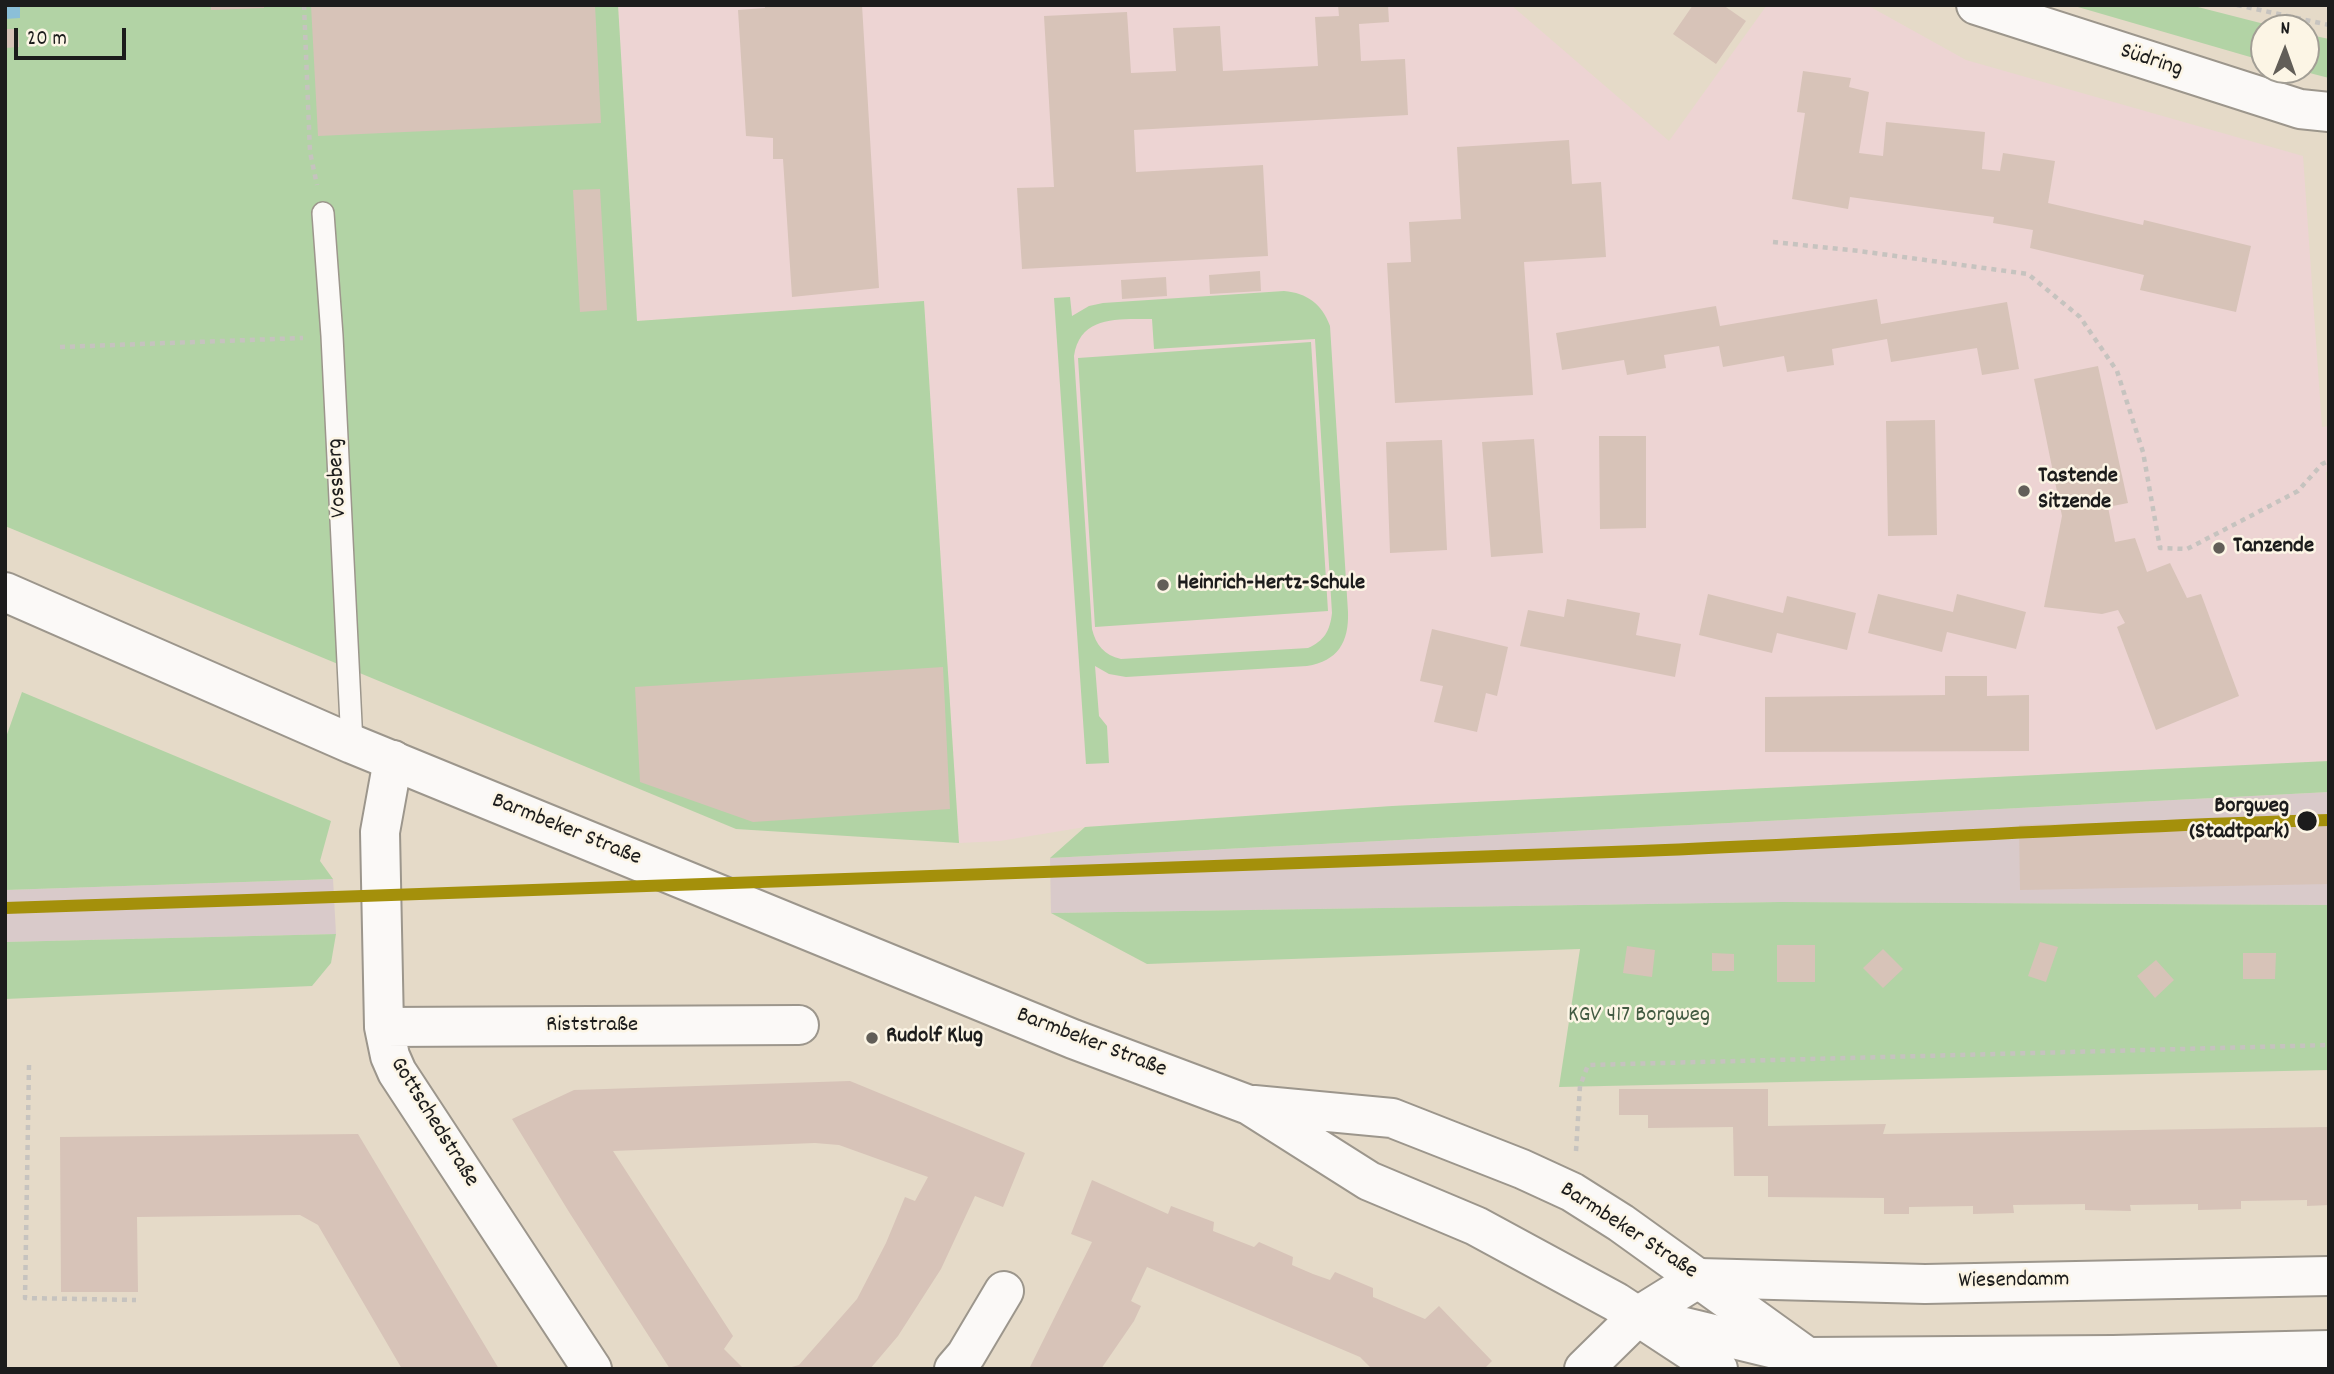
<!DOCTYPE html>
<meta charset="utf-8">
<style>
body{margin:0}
#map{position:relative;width:2334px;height:1374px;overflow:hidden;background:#e5dac8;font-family:Dekko,sans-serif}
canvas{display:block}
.frame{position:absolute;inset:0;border:7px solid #1c1c1c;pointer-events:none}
.north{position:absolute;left:2250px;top:14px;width:70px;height:70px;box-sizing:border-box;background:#fcf5e5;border:2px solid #a29e95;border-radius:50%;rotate:1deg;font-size:19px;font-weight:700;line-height:28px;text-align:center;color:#1c1c1c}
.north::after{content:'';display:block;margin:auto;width:24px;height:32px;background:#625e58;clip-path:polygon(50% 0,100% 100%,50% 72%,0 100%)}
.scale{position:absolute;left:14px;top:28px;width:112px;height:32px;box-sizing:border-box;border:4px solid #1c1c1c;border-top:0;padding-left:9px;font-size:21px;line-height:24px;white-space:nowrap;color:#1c1c1c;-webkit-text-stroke:5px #fcf5e5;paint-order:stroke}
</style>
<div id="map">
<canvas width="2334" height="1374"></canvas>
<div class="frame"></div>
<div class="north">N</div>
<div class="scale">20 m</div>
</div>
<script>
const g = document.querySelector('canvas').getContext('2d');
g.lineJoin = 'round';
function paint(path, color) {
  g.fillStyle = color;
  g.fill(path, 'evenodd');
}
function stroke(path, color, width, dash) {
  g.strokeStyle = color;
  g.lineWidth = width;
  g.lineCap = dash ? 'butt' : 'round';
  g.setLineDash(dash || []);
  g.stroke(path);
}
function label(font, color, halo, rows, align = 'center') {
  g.font = font + ' Dekko,sans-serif';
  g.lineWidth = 5;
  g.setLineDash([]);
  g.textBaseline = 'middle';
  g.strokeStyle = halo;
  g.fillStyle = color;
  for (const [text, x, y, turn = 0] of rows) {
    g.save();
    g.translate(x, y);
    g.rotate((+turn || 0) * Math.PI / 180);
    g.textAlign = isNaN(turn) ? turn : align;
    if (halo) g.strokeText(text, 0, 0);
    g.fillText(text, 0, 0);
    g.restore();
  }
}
const built = new Path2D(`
 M618,5H1511L1669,141L1767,5H1867L1966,60L2303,156L2322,427L2329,426V472H2326L2329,514V761L1392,806L1085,827L1000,841L959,843L924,301L637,321Z`);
const industrial = new Path2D(`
 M2329,792V905L1781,902L1051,913L1050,858Z
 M333,879L336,934L5,942V890Z`);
const green = new Path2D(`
 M5,5H618L637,321L924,301L959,843L736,829L5,526Z
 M2071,5H2190L2280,28H2264V61Z
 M2306,34L2329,39V78L2298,70H2306Z
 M1284,291C1307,293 1322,304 1330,326L1348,612C1349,642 1338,661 1307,666L1126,677L1109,674L1095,666L1099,716L1107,726L1109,763L1086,764L1054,298L1070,297L1072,316L1089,306L1103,303ZM1152,319L1154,349L1315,339L1332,613C1330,631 1324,641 1308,648L1121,659C1104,655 1096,645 1092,629L1074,356C1080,315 1119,319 1152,319Z
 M1311,342L1328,611L1095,627L1078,358Z
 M22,692L331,821L320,861L333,879L5,890V740Z
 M2329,761V792L1050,858L1085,827L1392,806Z
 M1781,902L2329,905V1070L1559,1087L1580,949L1147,964L1051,913Z
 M336,934L331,963L312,986L5,999V942Z`);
const water = new Path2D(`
 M5,5H20V18L5,19Z`);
const building = new Path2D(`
 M211,5H264V8L211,10Z
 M311,5H595L601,123L318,136Z
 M765,5H862L879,288L792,297L783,159H773V138L746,136L738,10L765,8Z
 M1338,5H1388L1389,22L1359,24L1361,61L1405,59L1408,115L1134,130L1136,172L1263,165L1268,256L1022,269L1017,188L1054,187L1044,16L1127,12L1131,73L1176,71L1173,28L1220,26L1223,71L1318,66L1315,17L1339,16Z
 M1693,5H1723L1746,21L1716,64L1673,34Z
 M5,29H18L19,47L5,48Z
 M1803,71L1851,78L1849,87L1869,92L1859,153L1883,156L1886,122L1985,132L1982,169L2000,171L2003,153L2055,161L2048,203L2143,225L2144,220L2251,246L2236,312L2140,290L2144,275L2030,248L2033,230L1993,223L1994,217L1850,197L1848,209L1792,199L1805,113L1797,112Z
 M1569,140L1572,184L1601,182L1606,257L1524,262L1533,395L1395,403L1387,263L1411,262L1409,222L1461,219L1457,147Z
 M600,189L607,310L580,312L573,190Z
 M1260,271L1261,291L1210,294L1209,275Z
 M1166,277L1167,296L1122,299L1121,280Z
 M1877,299L1881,324L2007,302L2019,369L1982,375L1977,348L1891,362L1887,339L1832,349L1834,365L1787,372L1784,356L1723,367L1719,346L1664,355L1666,368L1627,375L1624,360L1562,370L1556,333L1716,306L1720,326Z
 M2098,366L2128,503L2108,507L2115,542L2135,538L2147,572L2170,563L2187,598L2201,594L2239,696L2156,730L2117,627L2125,623L2118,610L2102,614L2044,607L2062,516L2034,379Z
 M1935,420L1937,535L1888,536L1886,421Z
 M1599,436H1646V528L1600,529Z
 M1534,439L1543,553L1491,557L1482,442Z
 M1442,440L1447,550L1390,553L1386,442Z
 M1708,594L1783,613L1787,596L1856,613L1847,650L1777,633L1772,653L1699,635Z
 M1878,594L1953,612L1957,594L2026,612L2016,649L1947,632L1942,652L1868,633Z
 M1567,599L1640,613L1636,635L1681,644L1675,677L1520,646L1528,610L1564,617Z
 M1432,629L1508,647L1497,696L1486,693L1477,732L1434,722L1443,686L1420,681Z
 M943,667L950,809L753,822L640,782L635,687Z
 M1945,676H1987V696L2029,695V751L1765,752V697L1945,695Z
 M2329,817V884L2020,890L2019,825Z
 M2040,942L2058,947L2046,982L2028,976Z
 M1777,945H1815V982H1777Z
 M1627,946L1655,950L1652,977L1623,973Z
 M1883,949L1903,969L1883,988L1863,968Z
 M1712,953L1734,954V971H1712Z
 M2243,953H2276L2275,979H2243Z
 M2156,960L2174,980L2155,998L2137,976Z
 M850,1081L1025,1153L1003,1207L975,1196L941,1269L898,1336L870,1369L788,1368L799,1365L857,1299L886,1243L905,1197L915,1201L928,1177L839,1145L815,1143L613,1151L733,1336L724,1349L744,1369H670L569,1212L512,1119L574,1090Z
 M1619,1089H1768V1126L1886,1124L1883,1134L2329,1127V1205L2307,1206V1200L2241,1201V1209L2198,1210V1204L2130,1205L2131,1211L2085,1210V1204L2013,1205L2014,1213L1973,1214V1206L1909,1207V1214H1884V1198L1768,1197V1176H1734L1733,1127L1648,1128V1115H1619Z
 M358,1134L499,1369H402L318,1225L300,1215L137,1217L138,1292H61L60,1137Z
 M1092,1180L1168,1214L1171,1206L1214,1222L1213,1231L1254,1247L1259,1242L1293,1257L1292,1265L1313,1274L1330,1280L1335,1272L1373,1288V1297L1425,1319L1439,1306L1492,1361L1484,1369H1372L1360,1357L1147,1267L1131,1301L1141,1306L1134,1321L1101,1369H1029L1092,1242L1071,1234Z`);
const path = new Path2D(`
 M304,5L310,152L317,185
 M2237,5L2329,25
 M1773,242L1859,251L2028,274L2080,317L2117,371L2143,452L2160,548L2187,549L2241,521L2298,491L2322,464L2329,461
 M60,347L303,338
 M29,1065L25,1298L136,1300
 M1576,1151L1580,1086L1588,1065L2329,1045`);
const lane = new Path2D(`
 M323,213L332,336L352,744`);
const street = new Path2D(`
 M393,760L380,832L384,1027L390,1056L397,1072L592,1369
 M384,1027L799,1025
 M954,1369L966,1355L1004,1291
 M1584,1369L1638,1316`);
const secondary = new Path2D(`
 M1976,5L2300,109L2329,112
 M1638,1316L1699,1278L1925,1284L2329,1276
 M1643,1317L1808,1357L2113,1355L2329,1350`);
const primary = new Path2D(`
 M5,592L352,744L1073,1039L1249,1105L1369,1181L1476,1226L1616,1302L1718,1369
 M1254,1105L1392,1118L1522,1169L1572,1192L1621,1223L1824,1369`);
const metro1 = new Path2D(`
 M5,908C550,890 1095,873 1640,851C1870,842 2099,826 2329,820`);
const markers = [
 [2024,491,7,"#625e58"],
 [2219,548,7,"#625e58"],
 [1163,585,7,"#625e58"],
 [2307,821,11,"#1c1c1c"],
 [872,1038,7,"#625e58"]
];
const streetNames = [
 ["Südring",2151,62,18],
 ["Vossberg",339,478,-93],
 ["Barmbeker Straße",566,831,22],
 ["Riststraße",592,1027],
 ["Barmbeker Straße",1091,1044,21],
 ["Gottschedstraße",433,1123,58],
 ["Barmbeker Straße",1628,1232,33],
 ["Wiesendamm",2014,1282,-1]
];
const poiNames = [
 ["Tastende",2038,478],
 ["Sitzende",2038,504],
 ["Tanzende",2233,548],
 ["Heinrich-Hertz-Schule",1177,585],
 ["Rudolf Klug",886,1038]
];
const stopNames = [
 ["Borgweg",2289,808],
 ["(Stadtpark)",2289,834]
];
const parkNames = [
 ["KGV 417 Borgweg",1639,1017]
];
paint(built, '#edd4d3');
paint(industrial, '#d9caca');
paint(green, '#b2d3a5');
paint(water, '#8bbfd8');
paint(building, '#d7c3b8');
stroke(lane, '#9c968c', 24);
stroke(street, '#9c968c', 42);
stroke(secondary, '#9c968c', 42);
stroke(primary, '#9c968c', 42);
stroke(path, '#c6c3bf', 4.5, [5, 5]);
stroke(lane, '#fbf9f7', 21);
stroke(street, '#fbf9f7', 38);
stroke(secondary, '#fbf9f7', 38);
stroke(primary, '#fbf9f7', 38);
stroke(metro1, '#a4900b', 12);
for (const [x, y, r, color] of markers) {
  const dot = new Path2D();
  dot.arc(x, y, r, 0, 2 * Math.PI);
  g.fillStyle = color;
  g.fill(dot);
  stroke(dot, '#fcf5e5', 2.5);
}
label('23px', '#1c1c1c', '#fcf5e5', streetNames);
label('bold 23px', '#1c1c1c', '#fcf5e5', poiNames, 'left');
label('bold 23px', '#1c1c1c', '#fcf5e5', stopNames, 'right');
label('23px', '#425a42', '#fcf5e5', parkNames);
</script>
